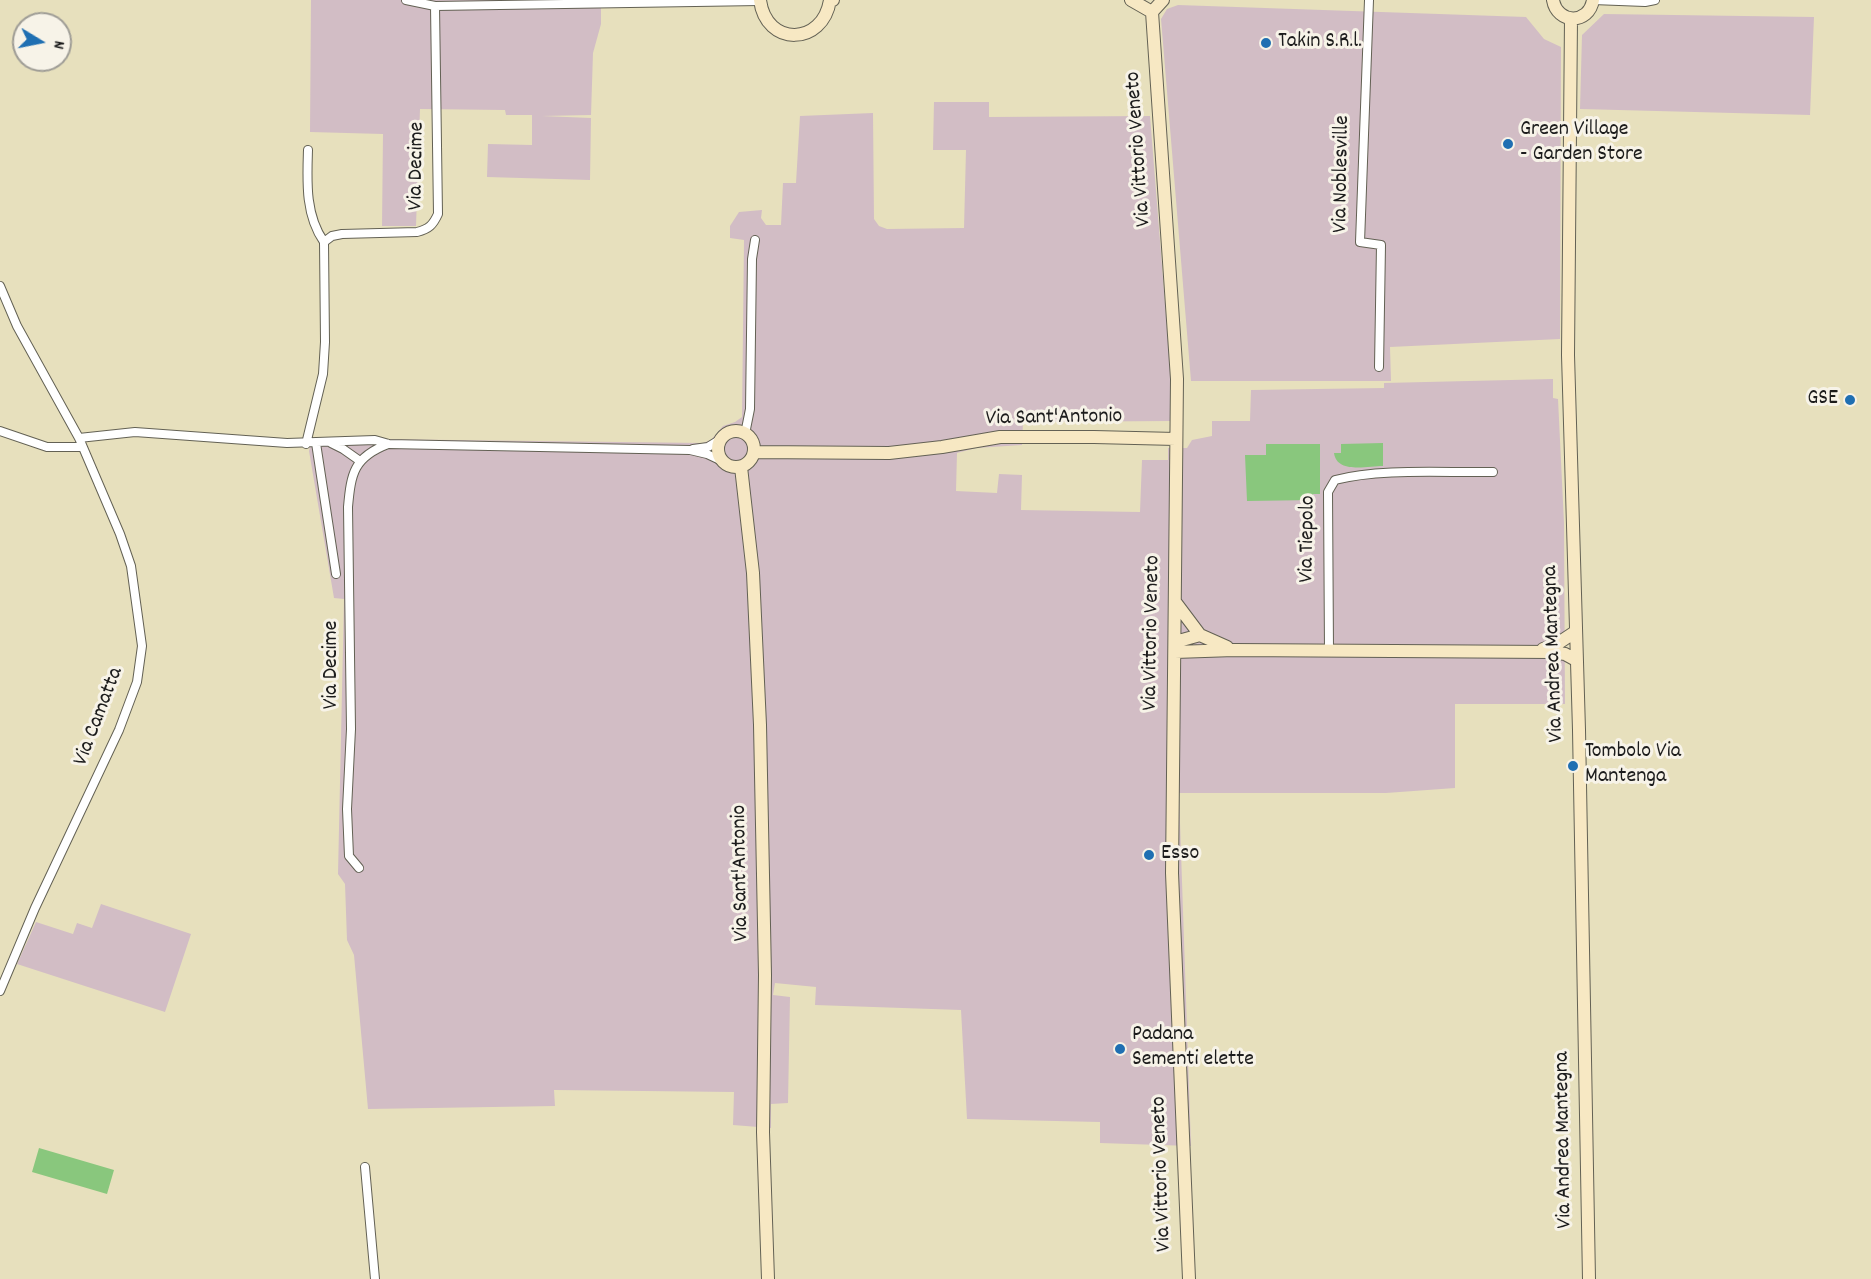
<!DOCTYPE html>
<style>
body{margin:0}
#map{position:relative;width:1871px;height:1279px;overflow:hidden;background:#e7e0bd;font-family:Dekko,sans-serif}
canvas{display:block}
.north{position:absolute;left:12px;top:12px;width:60px;height:60px;box-sizing:border-box;background:#f7f3e8;border:2px solid #9f9d96;border-radius:50%;rotate:100deg;font-size:16px;font-weight:700;line-height:24px;text-align:center;color:#1c1c1c}
.north::after{content:'';display:block;margin:auto;width:21px;height:27px;background:#1f6fb2;clip-path:polygon(50% 0,100% 100%,50% 72%,0 100%)}
</style>
<div id="map">
<canvas width="1871" height="1279"></canvas>
<div class="north">N</div>
</div>
<script>
const g = document.querySelector('canvas').getContext('2d');
g.lineJoin = 'round';
function paint(path, color) {
  g.fillStyle = color;
  g.fill(path, 'evenodd');
}
function stroke(path, color, width, dash) {
  g.strokeStyle = color;
  g.lineWidth = width;
  g.lineCap = dash ? 'butt' : 'round';
  g.setLineDash(dash || []);
  g.stroke(path);
}
function label(font, color, halo, rows, align = 'center') {
  g.font = font + ' Dekko,sans-serif';
  g.lineWidth = 6;
  g.setLineDash([]);
  g.textBaseline = 'middle';
  g.strokeStyle = halo;
  g.fillStyle = color;
  for (const [text, x, y, turn = 0] of rows) {
    g.save();
    g.translate(x, y);
    g.rotate((+turn || 0) * Math.PI / 180);
    g.textAlign = isNaN(turn) ? turn : align;
    if (halo) g.strokeText(text, 0, 0);
    g.fillText(text, 0, 0);
    g.restore();
  }
}
const industrial = new Path2D(`
 M311,0H601V24L593,53L591,115L542,116L591,118L590,180L487,177L488,144L532,145V115H506L505,110L420,109L416,226H382L383,134L310,132Z
 M1178,5L1526,17L1544,39L1561,47L1560,339L1390,347L1391,381H1191L1161,19L1167,9Z
 M1604,14L1814,17L1810,115L1580,109L1582,35Z
 M934,102H989V117L1150,116L1172,391L1171,421L1023,422L1022,445L976,448L957,453L956,491L997,493L999,474L1022,475L1021,510L1140,512L1142,460H1168V448H1187L1192,440L1212,436V421H1250L1251,390L1384,388V383L1553,379V398L1558,399L1564,523L1565,704H1455V788L1386,793H1179L1191,1146L1100,1143V1122L967,1119L961,1010L815,1005L816,987L775,983L773,995L790,997L788,1103L771,1104V1128L733,1125L734,1092L554,1090L555,1106L368,1109L354,955L347,940L345,884L338,874L344,599L334,598L309,451L311,441L369,439L703,443L711,440L723,426L735,422L742,417L744,240L730,238V226L739,212L762,210L761,218L766,225H781L783,183H796L800,116L873,113L874,219L879,226L887,229L964,228L966,150H933Z
 M101,904L191,934L165,1012L17,964L36,922L73,934L77,923L92,928Z`);
const green = new Path2D(`
 M1383,443V466C1367,466 1337,474 1334,453H1341V444Z
 M1266,444H1320V494H1313V500L1247,501L1245,455H1266Z
 M39,1148L114,1170L107,1194L32,1172Z`);
const street = new Path2D(`
 M406,0L435,6L760,1
 M1369,0L1360,242L1381,245L1379,367
 M1593,0L1645,2L1655,0
 M308,150C307,181 305,215 324,242
 M0,286L17,326L79,438L120,534L131,566L142,646L137,682L119,730L35,908L0,991
 M0,431L47,447H82
 M745,434L750,409L752,259L755,240
 M79,438L135,432L287,443L375,440L389,444L690,450L707,454L724,462
 M316,443L336,574
 M331,443L343,449L360,461
 M306,444L323,374L325,342L324,242L332,236L342,234L417,232C429,229 433,225 438,214L435,6
 M693,449L708,447L721,439
 M1329,651L1328,492L1335,480C1381,468 1444,473 1493,472
 M359,868L349,856L347,809L351,729L348,507C351,473 354,457 388,444
 M365,1167L375,1279`);
const secondary = new Path2D(`
 M760,0C766,47 823,46 830,0H833
 M1131,0L1152,12L1177,379L1172,873L1189,1279
 M1553,0C1557,24 1589,25 1593,0
 M1152,12L1163,0
 M1571,19L1568,355L1579,730L1589,1279
 M718 449a18 18 0 1 1 36 0a18 18 0 1 1-36 0Z
 M754,452L889,453L942,447L1000,437H1094L1176,439
 M741,467L753,573L760,725L765,975L763,1132L768,1279
 M1176,603L1200,635L1227,647
 M1175,642L1200,635
 M1543,649L1557,644L1575,632
 M1175,652L1234,650L1552,652L1565,654L1576,660`);
const markers = [
 [1266,43,6,"#1f6fb2"],
 [1508,144,6,"#1f6fb2"],
 [1850,400,6,"#1f6fb2"],
 [1573,766,6,"#1f6fb2"],
 [1149,855,6,"#1f6fb2"],
 [1120,1049,6,"#1f6fb2"]
];
const poiNames = [
 ["Takin S.R.l.",1278,43],
 ["Green Village",1520,131],
 ["- Garden Store",1520,156],
 ["GSE",1838,400,"right"],
 ["Tombolo Via",1585,753],
 ["Mantenga",1585,778],
 ["Esso",1161,855],
 ["Padana",1132,1036],
 ["Sementi elette",1132,1061]
];
const streetNames = [
 ["Via Vittorio Veneto",1140,149,-94],
 ["Via Decime",418,166,-89],
 ["Via Noblesville",1343,174,-89],
 ["Via Sant'Antonio",1054,419,-1],
 ["Via Tiepolo",1309,539,-89],
 ["Via Vittorio Veneto",1153,633,-89],
 ["Via Andrea Mantegna",1555,654,-92],
 ["Via Decime",333,665,-90],
 ["Via Camatta",100,717,-69],
 ["Via Sant'Antonio",742,873,-91],
 ["Via Andrea Mantegna",1565,1140,-91],
 ["Via Vittorio Veneto",1163,1174,-92]
];
paint(industrial, '#d2bdc5');
paint(green, '#89c77d');
stroke(street, '#636154', 10);
stroke(secondary, '#636154', 14);
stroke(street, '#fff', 8);
stroke(secondary, '#f7e8c3', 12);
for (const [x, y, r, color] of markers) {
  const dot = new Path2D();
  dot.arc(x, y, r, 0, 2 * Math.PI);
  g.fillStyle = color;
  g.fill(dot);
  stroke(dot, '#f7f3e8', 2);
}
label('22px', '#1c1c1c', '#f7f3e8', poiNames, 'left');
label('22px', '#1c1c1c', '#f7f3e8', streetNames);
</script>
